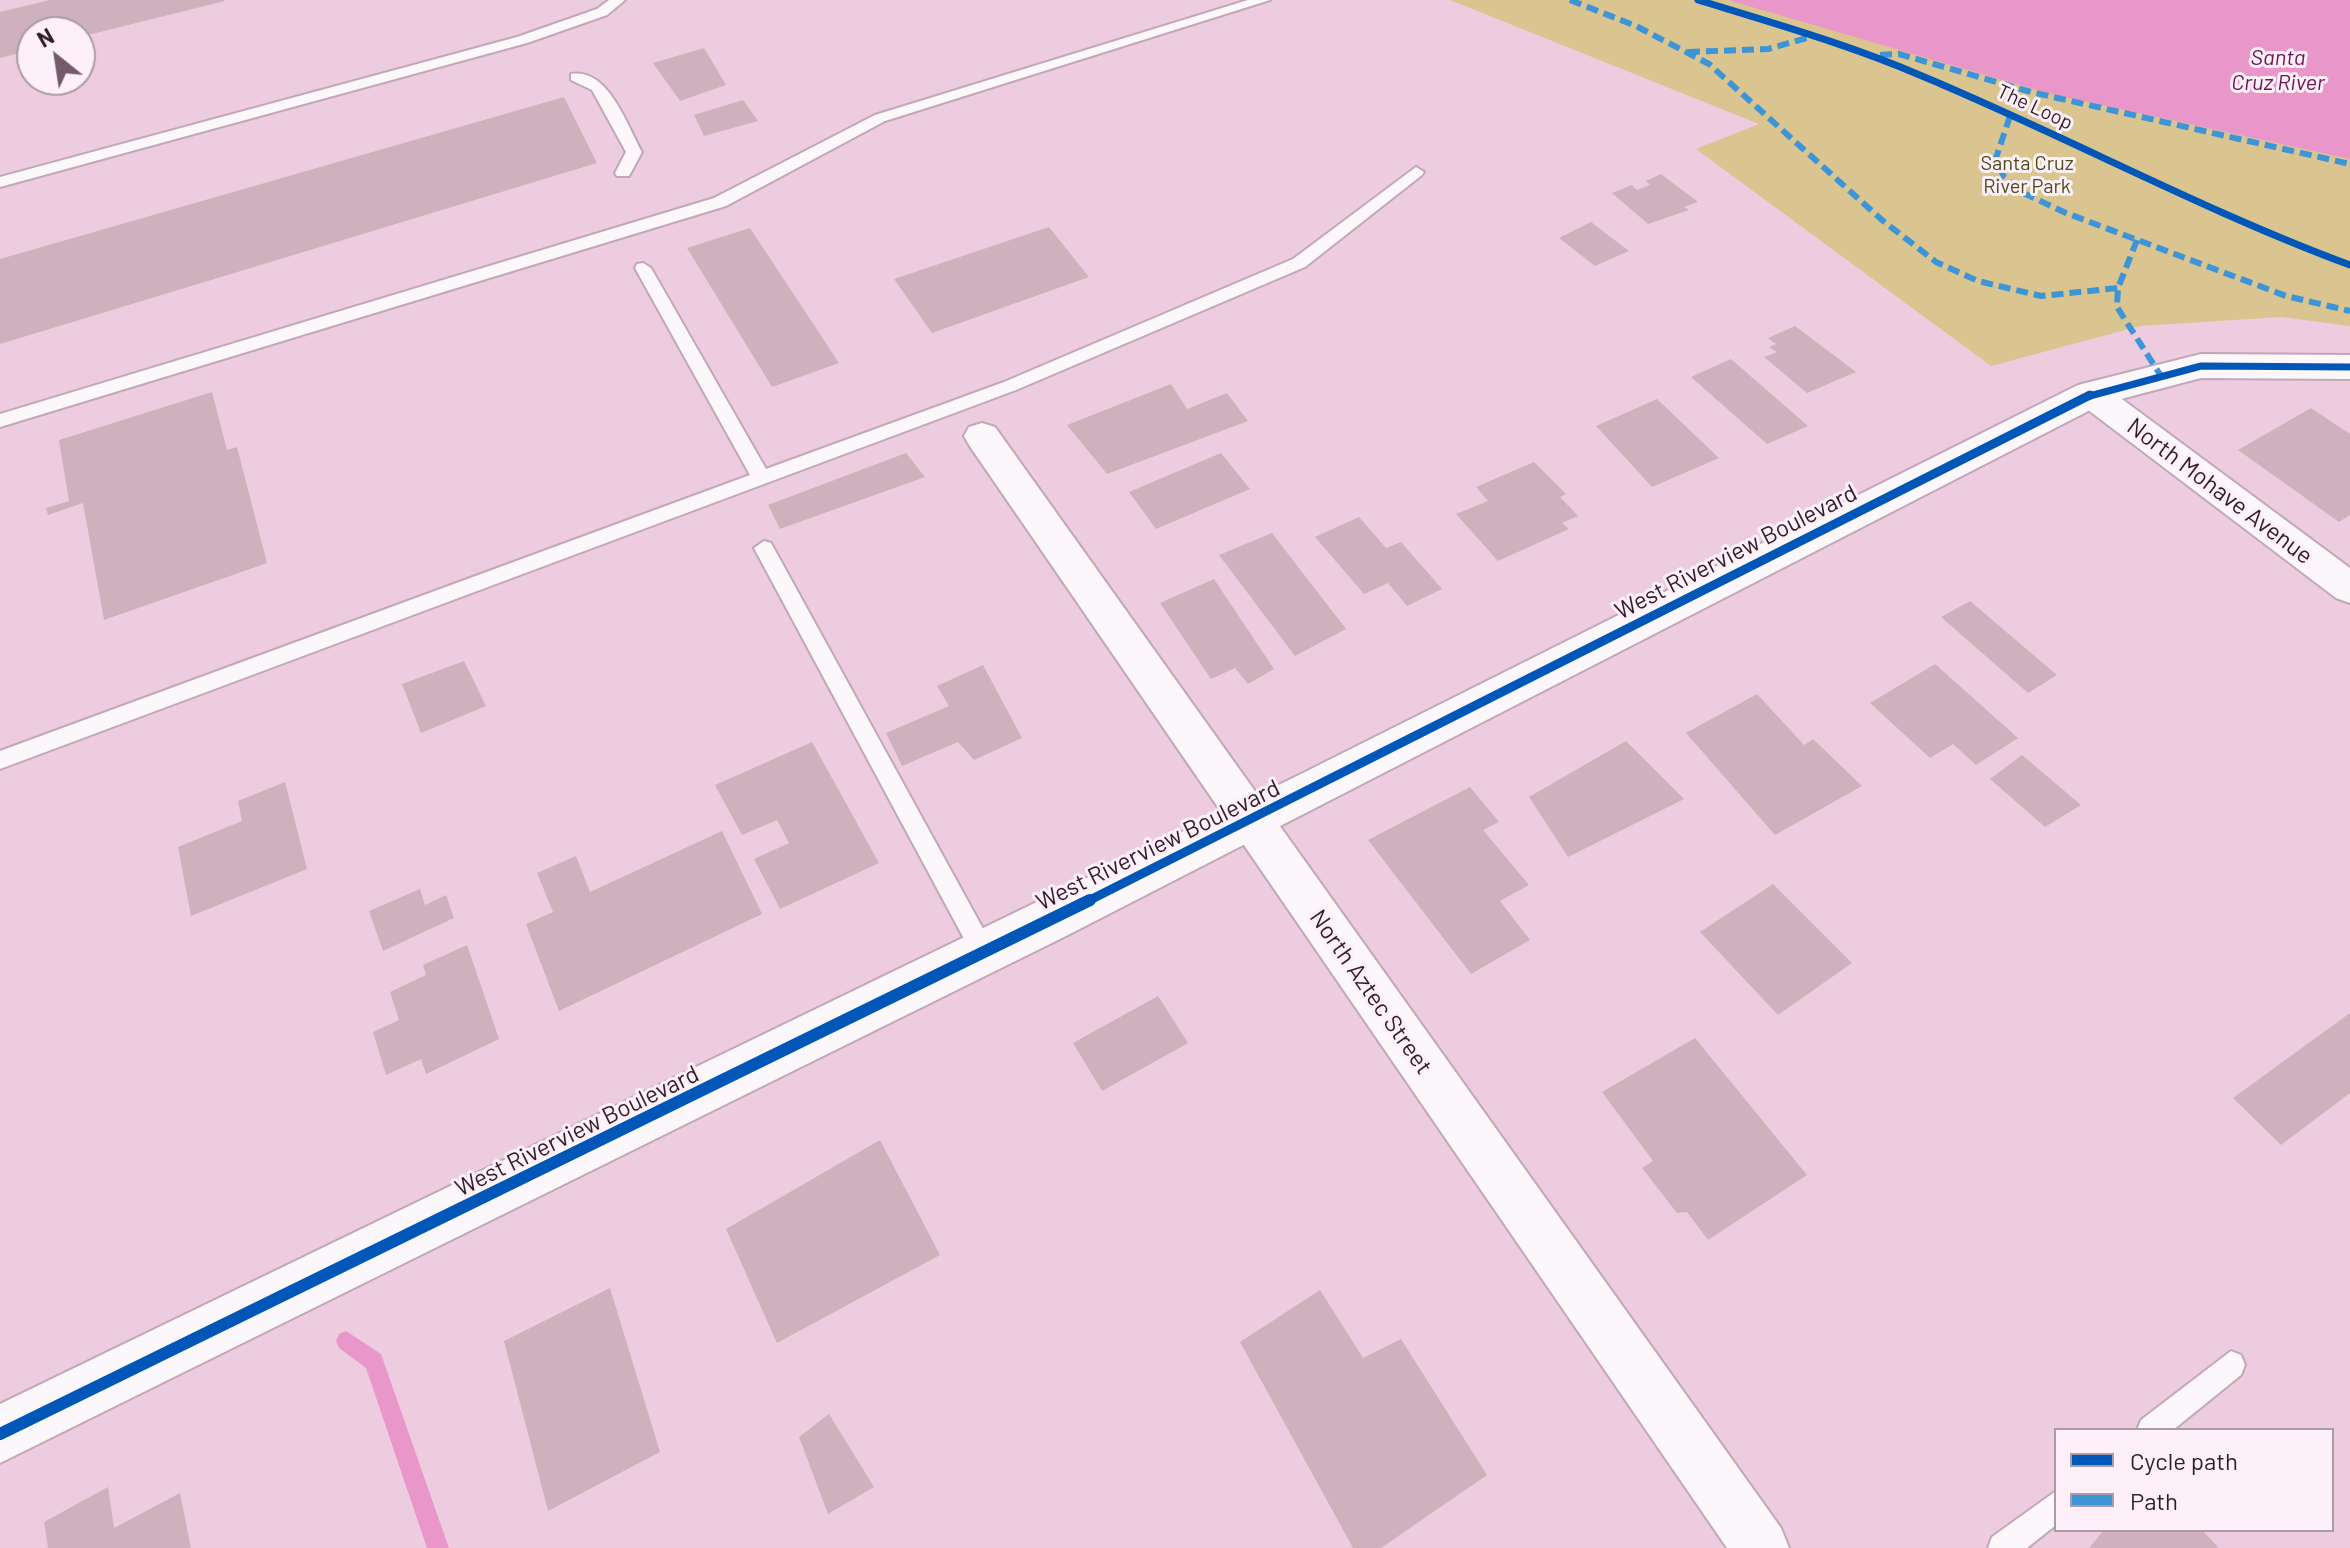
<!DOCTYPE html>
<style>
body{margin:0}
#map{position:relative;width:2350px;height:1548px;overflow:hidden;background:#eecce0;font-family:Barlow,sans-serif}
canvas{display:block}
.legend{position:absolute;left:2054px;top:1428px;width:280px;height:104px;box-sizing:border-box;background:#fdf0f8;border:2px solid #ac9ba6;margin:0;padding:10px 14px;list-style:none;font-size:24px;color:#331c2a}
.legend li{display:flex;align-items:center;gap:16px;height:40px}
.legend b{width:40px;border:2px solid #ac9ba6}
.north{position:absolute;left:16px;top:16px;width:80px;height:80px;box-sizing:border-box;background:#fdf0f8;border:2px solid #ac9ba6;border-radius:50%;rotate:330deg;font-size:22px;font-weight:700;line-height:32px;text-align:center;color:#331c2a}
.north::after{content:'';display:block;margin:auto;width:28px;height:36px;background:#745a6a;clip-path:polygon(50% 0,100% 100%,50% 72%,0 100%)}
</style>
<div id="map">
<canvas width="2350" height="1548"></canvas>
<ul class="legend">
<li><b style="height:10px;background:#0057b8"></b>Cycle path</li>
<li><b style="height:10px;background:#3d94d7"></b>Path</li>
</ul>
<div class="north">N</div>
</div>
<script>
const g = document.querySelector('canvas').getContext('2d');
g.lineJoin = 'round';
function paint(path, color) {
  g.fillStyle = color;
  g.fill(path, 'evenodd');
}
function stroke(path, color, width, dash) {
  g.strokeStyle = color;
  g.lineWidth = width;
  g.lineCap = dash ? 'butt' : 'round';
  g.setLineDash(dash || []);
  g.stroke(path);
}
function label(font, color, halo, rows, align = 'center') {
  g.font = font + ' Barlow,sans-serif';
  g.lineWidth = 6;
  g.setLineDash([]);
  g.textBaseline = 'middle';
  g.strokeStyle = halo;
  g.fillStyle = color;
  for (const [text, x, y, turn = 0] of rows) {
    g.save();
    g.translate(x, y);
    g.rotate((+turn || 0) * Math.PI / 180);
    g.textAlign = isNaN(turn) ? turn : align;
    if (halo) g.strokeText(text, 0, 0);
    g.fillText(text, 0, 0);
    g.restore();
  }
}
const green = new Path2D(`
 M1450,0H2350V326L2282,317L2140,326L1991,366L1696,149L1759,124Z`);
const water = new Path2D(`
 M1728,0H2350V159L2047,93Z`);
const stream = new Path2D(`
 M346,1331L381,1354L449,1548H427L366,1368L339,1348L336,1341L339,1334Z`);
const building = new Path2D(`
 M50,0H224L225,1L80,37V32H32V50L0,58V12Z
 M704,48L726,85L680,101L653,63Z
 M564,97L597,163L0,344V259Z
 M743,100L758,121L704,136L694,115Z
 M1661,174L1698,202L1684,207L1689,210L1648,224L1612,193L1632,185L1637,190L1650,185L1646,181Z
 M1591,222L1629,251L1595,266L1559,238Z
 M1049,227L1089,277L932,333L894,279Z
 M750,228L839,363L772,387L687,248Z
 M1795,326L1856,372L1807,393L1764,357L1777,352L1769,347L1776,344L1768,338Z
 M1731,359L1808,426L1767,444L1691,377Z
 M1171,384L1187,409L1227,393L1248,421L1107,474L1067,425Z
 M212,392L227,450L237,447L267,563L104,620L83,503L48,515L46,508L69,501L59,440Z
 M1657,399L1719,458L1652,487L1596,426Z
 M2311,408L2350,434V515L2339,522L2238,450Z
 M906,453L925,477L780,529L768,505Z
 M1221,453L1250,489L1156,529L1129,492Z
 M1534,462L1566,494L1560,497L1578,516L1562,523L1569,529L1498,561L1456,514L1488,501L1476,487Z
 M1359,517L1386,548L1401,542L1442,589L1407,606L1388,583L1364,594L1315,537Z
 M1272,533L1346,629L1295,656L1219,555Z
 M1214,579L1274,669L1248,684L1235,668L1211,679L1160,603Z
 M1970,601L2057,675L2028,693L1941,617Z
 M464,661L486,706L421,733L402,684Z
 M1935,664L2018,738L1976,765L1953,744L1930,758L1870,703Z
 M983,665L1022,738L974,760L958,742L902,766L886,733L949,706L937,686Z
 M1757,694L1804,745L1813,739L1862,786L1775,835L1686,733Z
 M1626,741L1684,799L1568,857L1529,797Z
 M812,742L879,863L780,909L754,859L789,843L777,820L742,835L715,785Z
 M2022,755L2081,805L2045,827L1990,779Z
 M285,782L307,869L191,916L178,847L242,821L238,801Z
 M1470,787L1499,822L1483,830L1529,885L1500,901L1530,940L1471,974L1368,840Z
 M722,831L762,914L559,1011L526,924L553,912L537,873L576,856L590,892Z
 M1773,884L1852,963L1778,1015L1700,932Z
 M420,889L425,905L446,895L454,918L383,951L369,911Z
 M467,945L499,1039L426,1074L421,1059L386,1075L373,1032L399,1020L390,992L426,975L423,965Z
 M1158,996L1188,1043L1102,1091L1073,1043Z
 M2350,1013V1093L2281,1145L2233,1098Z
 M1695,1038L1807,1175L1708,1240L1687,1212L1677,1213L1642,1168L1653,1161L1602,1092Z
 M880,1140L940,1255L777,1343L726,1229Z
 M610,1288L660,1452L548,1511L504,1341Z
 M1320,1290L1363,1358L1401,1339L1487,1475L1381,1548H1353L1240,1342Z
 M829,1414L874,1487L828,1514L799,1437Z
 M108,1487L114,1528L180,1493L191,1548H48L44,1522Z
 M2202,1530L2219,1548H2089L2104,1530Z`);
const lane = new Path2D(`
 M609,0H625L607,15L527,43L0,187V177L517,37L597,9Z
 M1248,0H1270L885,121L726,206L0,427V414L714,198L875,115Z
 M571,74C609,68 627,126 642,152L629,176H617L615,173L626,152L592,90L571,80Z
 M1416,167L1424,172L1422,175L1305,267L1016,390L0,769V751L750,475L635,268L637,264L643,263L651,268L766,469L1004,382L1293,259Z
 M764,541L771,543L992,945L996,953L992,961L984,964L976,961L754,548Z
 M2231,1351L2241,1355L2245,1365L2241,1375L2173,1430H2137L2141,1420Z
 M2056,1491V1525L2027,1548H1988L1992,1537Z`);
const street = new Path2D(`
 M2091,382L2103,385L2350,568V603L2336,598L2079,403L2074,394L2079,385Z
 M982,423L995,427L1781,1528L1789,1548H1727L969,445L964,436L969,427Z`);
const secondary = new Path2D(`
 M2201,354L2350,355V379L2201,378L2102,404L1066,936L0,1463V1404L1295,777L2078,385Z`);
const quiet = new Path2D(`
 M1570,0L1636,26L1709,64L1882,220L1936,262L1978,281L2041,296L2118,288
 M1688,52L1768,49L1810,37
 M1880,55L1899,54L2031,92L2350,164
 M2010,116L1996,158L2004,177L2021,192L2066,213L2286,296L2350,311
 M2137,240L2118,288L2117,307L2161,376`);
const cyclewayFar2 = new Path2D(`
 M1698,0C1773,23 1850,45 1922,76C2066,136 2204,211 2350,265
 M2086,397L2201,366L2350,367`);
const cyclewayFar1 = new Path2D(`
 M1086,902L2090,395`);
const cycleway = new Path2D(`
 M0,1434L1090,900`);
const farStreetnames = [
 ["The Loop",2035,107,25]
];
const farParknames = [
 ["Santa Cruz",2027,163],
 ["River Park",2027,186]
];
const farWaternames = [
 ["Santa",2278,58],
 ["Cruz River",2278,83]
];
const streetNames = [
 ["North Mohave Avenue",2220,491,37],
 ["West Riverview Boulevard",1736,552,-27],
 ["West Riverview Boulevard",1158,845,-26],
 ["North Aztec Street",1371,992,55],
 ["West Riverview Boulevard",577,1131,-26]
];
paint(green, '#dac490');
paint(water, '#e997ca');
paint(stream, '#e997ca');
paint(building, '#ceb1bd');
stroke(lane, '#c1a8b7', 4);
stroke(street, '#c1a8b7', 4);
stroke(secondary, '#c1a8b7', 4);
paint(lane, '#fcf7fa');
paint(street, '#fcf7fa');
paint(secondary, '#fcf7fa');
stroke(quiet, '#3d94d7', 6, [12, 6]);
stroke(cyclewayFar2, '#0057b8', 7);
stroke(cyclewayFar1, '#0057b8', 9);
stroke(cycleway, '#0057b8', 12);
label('20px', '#331c2a', '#fdf0f8', farStreetnames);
label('20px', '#504a16', '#fdf0f8', farParknames);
label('italic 22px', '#6f1254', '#fdf0f8', farWaternames);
label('24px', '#331c2a', '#fdf0f8', streetNames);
</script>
